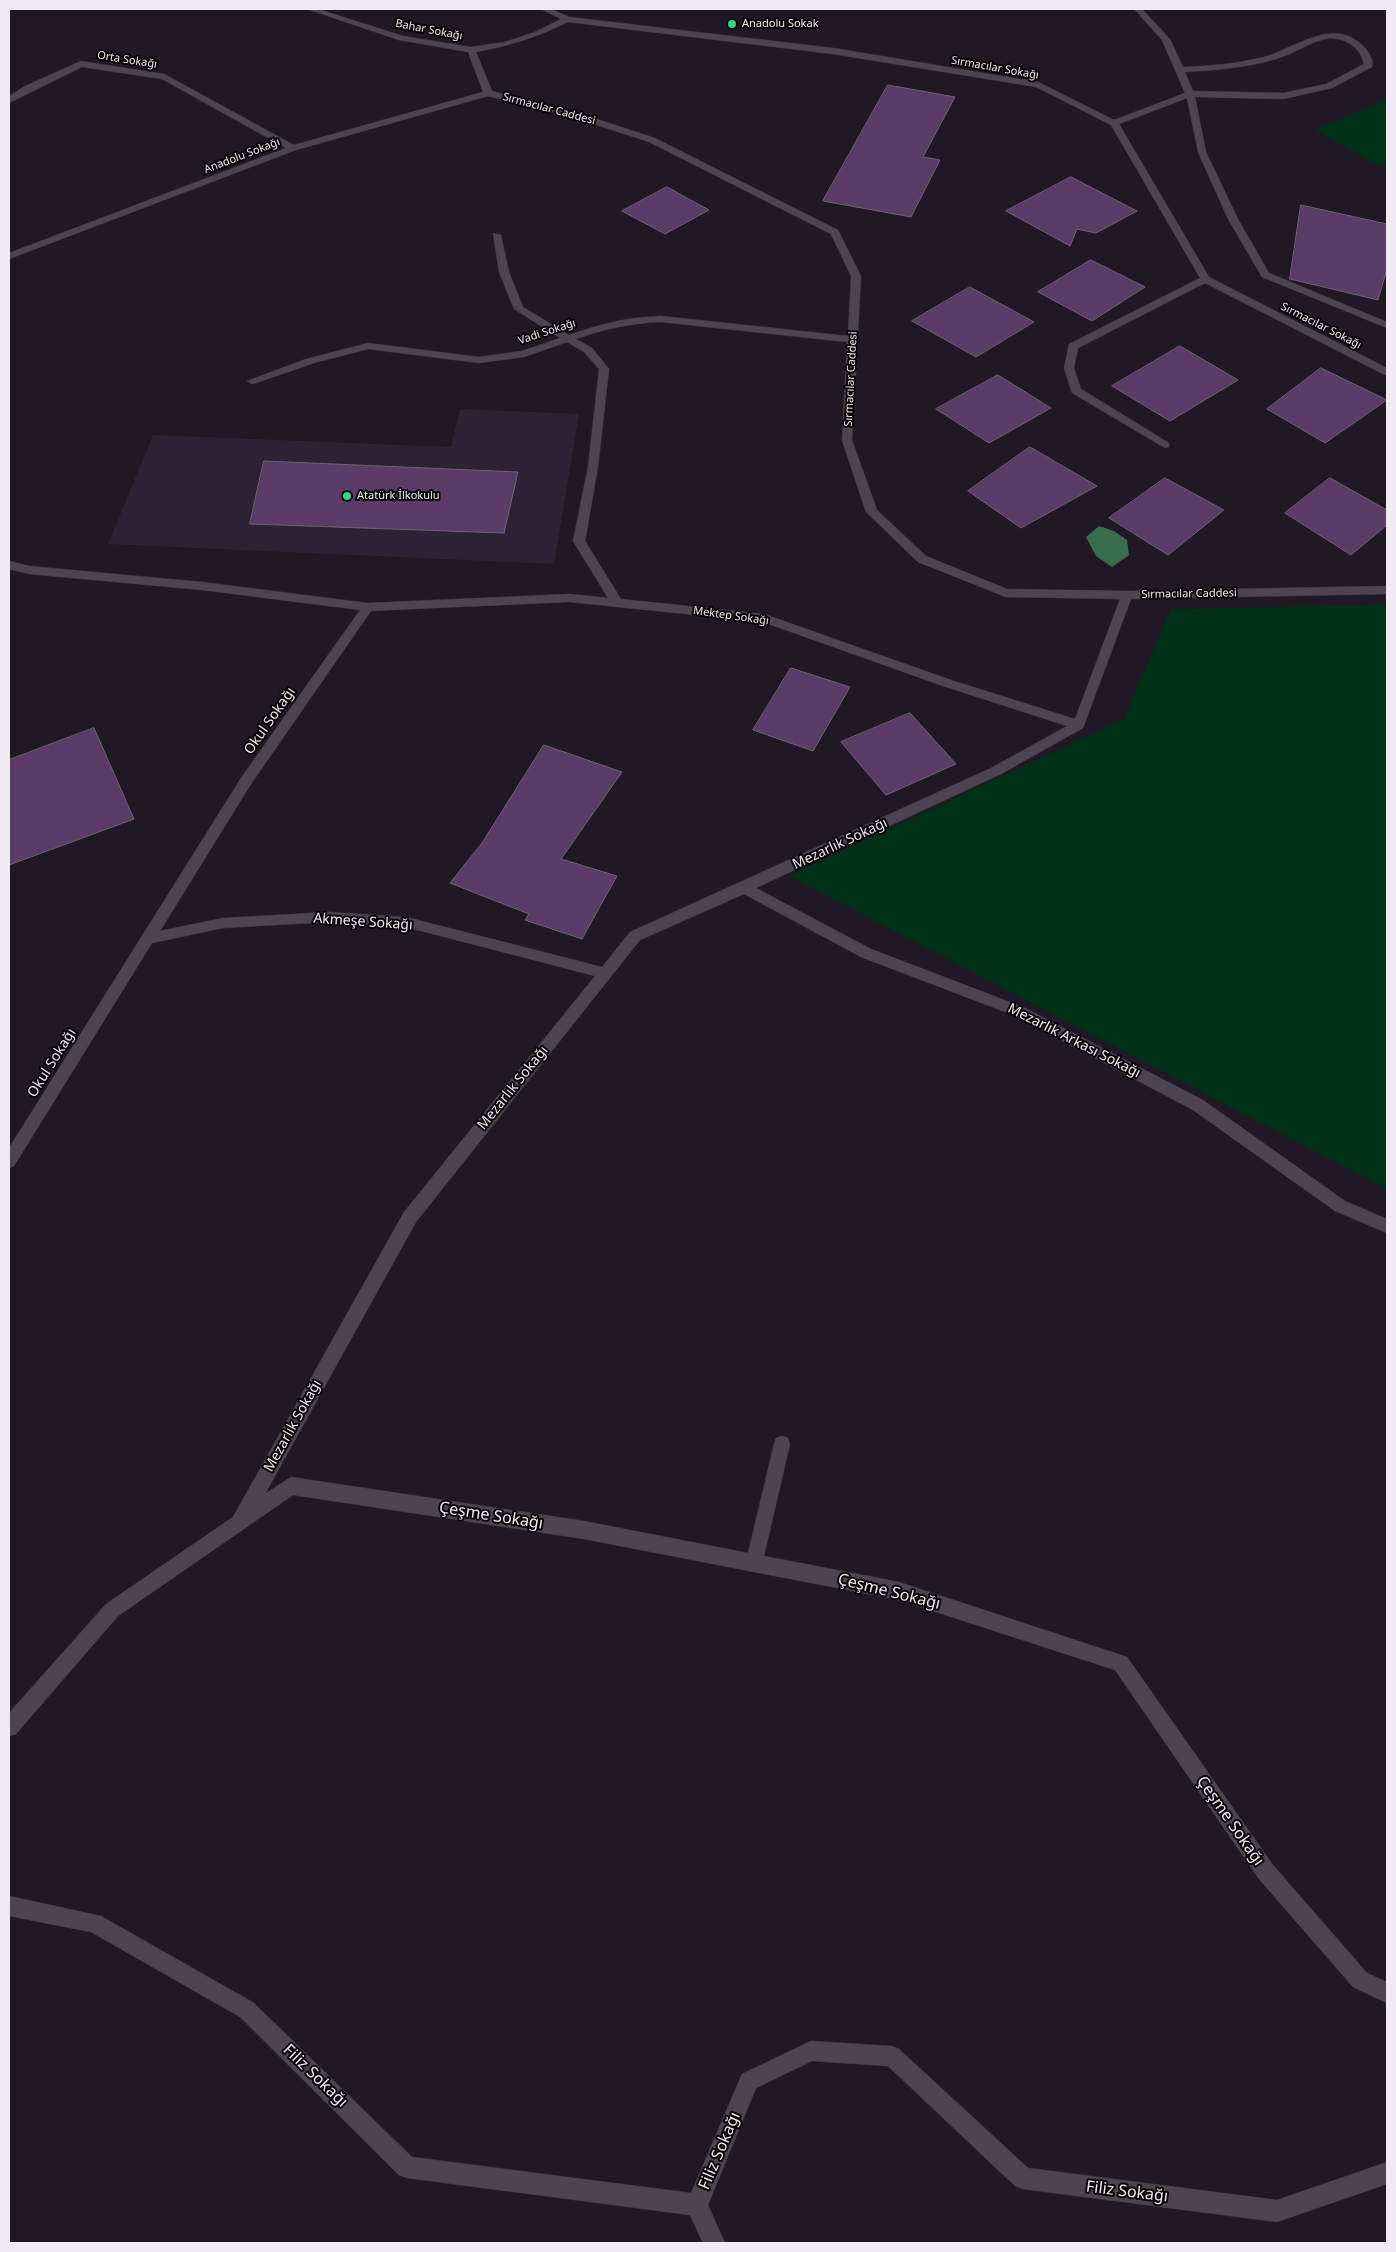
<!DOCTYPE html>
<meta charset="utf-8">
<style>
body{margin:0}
#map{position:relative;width:1396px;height:2252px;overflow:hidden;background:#201824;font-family:"Noto Sans",sans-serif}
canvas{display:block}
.frame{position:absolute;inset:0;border:10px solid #f0ebf3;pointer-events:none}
</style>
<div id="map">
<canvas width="1396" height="2252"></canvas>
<div class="frame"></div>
</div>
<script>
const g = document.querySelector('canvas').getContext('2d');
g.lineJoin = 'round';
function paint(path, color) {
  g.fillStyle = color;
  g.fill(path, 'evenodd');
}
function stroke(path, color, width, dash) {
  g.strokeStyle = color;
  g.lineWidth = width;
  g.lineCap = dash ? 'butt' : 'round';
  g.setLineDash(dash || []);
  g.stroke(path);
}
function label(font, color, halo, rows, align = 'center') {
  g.font = font + ' "Noto Sans",sans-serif';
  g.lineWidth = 4;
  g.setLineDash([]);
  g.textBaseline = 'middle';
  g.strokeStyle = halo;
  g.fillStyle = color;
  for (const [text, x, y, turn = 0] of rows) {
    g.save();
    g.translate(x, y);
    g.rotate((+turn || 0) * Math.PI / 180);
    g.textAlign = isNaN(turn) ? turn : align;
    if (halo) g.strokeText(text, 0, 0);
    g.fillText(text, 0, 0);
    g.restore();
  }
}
const built = new Path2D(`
 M460,409L579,414L554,564L108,544L153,435L451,447Z`);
const green = new Path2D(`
 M1387,99V162L1380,166L1315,130Z
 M1387,605V1189L789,876L1124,719L1171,609Z`);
const water = new Path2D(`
 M1099,526L1114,531L1127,540L1129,555L1112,567L1096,556L1086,537Z`);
const building = new Path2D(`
 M888,85L955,97L923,157L940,160L911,217L823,201Z
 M1071,177L1137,211L1096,233L1077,229L1070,246L1006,211Z
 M667,187L709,210L665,234L622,211Z
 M1301,205L1387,224V269L1378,300L1290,279Z
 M1091,260L1145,287L1092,321L1038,292Z
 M970,287L1034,322L976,357L912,321Z
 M1180,346L1238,380L1170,421L1112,386Z
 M1321,368L1387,400L1325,443L1267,409Z
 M998,375L1051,408L989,443L936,409Z
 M1030,447L1097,486L1021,528L968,491Z
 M264,461L518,472L504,533L250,524Z
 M1165,478L1224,510L1168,555L1109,518Z
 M1330,478L1387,510V525L1351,555L1285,513Z
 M791,668L850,687L813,751L753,730Z
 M910,713L956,764L886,795L841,742Z
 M94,728L134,819L9,865V760Z
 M544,745L622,772L561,859L617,876L582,939L525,920L529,914L450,883L482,843Z`);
const minor = new Path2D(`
 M307,9H318L403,36L471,47L505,42L535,32L561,19L541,9H551L569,17L833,48L1038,82L1114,120L1185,93L1162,40L1134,9H1142L1170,39L1183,67C1208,66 1234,64 1260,58C1292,51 1333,14 1364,47C1369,52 1374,60 1372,67L1332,88L1283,99L1195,97L1206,152L1238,219L1269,273L1387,322V328L1262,277L1228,219L1198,152L1187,98L1119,124L1209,277L1387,368V375L1383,374L1205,283L1078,348L1074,368L1081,389L1169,443V447L1165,448L1072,393L1064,368L1069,344L1200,278L1111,125L1036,87L833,54L568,22C538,37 509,46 476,52L492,91L575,112L655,138L838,230L861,276L852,440L877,510L926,556L1007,589L1127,591L1387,586V594L1131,599L1083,728L1001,774L756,888L871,949L1023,1007L1203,1100L1345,1201L1387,1219V1233L1335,1211L1193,1110L1013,1015L861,957L744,894L640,940L416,1222L265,1494L291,1477L584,1521L748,1553L774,1444L776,1438L782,1436L788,1438L790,1444L764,1556L899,1582L1127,1657L1273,1865L1367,1973L1387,1982V2003L1353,1987L1259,1879L1115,1670L899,1600L584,1539L293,1495L118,1616L16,1734L9,1736V1713L106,1604L233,1517L404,1212L595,976L406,927L329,922L223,928L152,943L14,1166L9,1168V1148L241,778L360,610L202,590L29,574L9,569V561L29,566L202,582L368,603L570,594L608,598L573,541L588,467L599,369L584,352L567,342L524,357L479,363L368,349L314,363L256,383L252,384L247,381L306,359L368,343L479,357L522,351L560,338L514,309L499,272L493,233L501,235L509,272L523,307L569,335C600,324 628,317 661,316L848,336L851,276L831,234L649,142L569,116L488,96L296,150L9,259V253L286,148L162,79L82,67L9,103V96L25,86L81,61L164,74L294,145L483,92L468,52L399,40ZM1330,38C1347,39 1360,47 1364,64L1326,84L1283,93L1193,91L1185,72C1215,70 1247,68 1276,59C1295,54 1310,41 1330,38ZM661,322L847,342L842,440L866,512L918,562L1006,597L1120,599L1075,719L951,680L764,614L621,599L585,541L598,467L609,369L592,348L576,339C605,329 631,323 661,322ZM570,602L763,622L943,686L1067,726L991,768L630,932L602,967L406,917L329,912L223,918L160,931L251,784L371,611Z
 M9,1896L101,1916L254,2003L412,2157L691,2193L742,2074L811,2041L892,2046L899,2049L1028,2168L1277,2200L1387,2162V2184L1277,2222L1023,2189L1015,2186L888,2066L812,2061L756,2088L708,2205L725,2243H703L690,2215L407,2178L399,2175L240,2017L91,1932L9,1916Z`);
const markers = [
 [732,24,5,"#2cd884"],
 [347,496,5,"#2cd884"]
];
const farPoinames = [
 ["Anadolu Sokak",742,24],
 ["Atatürk İlkokulu",357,496]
];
const farStreetnames = [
 ["Bahar Sokağı",429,30,11],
 ["Orta Sokağı",127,60,9],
 ["Sırmacılar Sokağı",995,68,10],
 ["Sırmacılar Caddesi",549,109,15],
 ["Anadolu Sokağı",242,156,-21],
 ["Sırmacılar Sokağı",1321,326,27],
 ["Vadi Sokağı",547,332,-18],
 ["Sırmacılar Caddesi",851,379,-87],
 ["Sırmacılar Caddesi",1189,594,-1],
 ["Mektep Sokağı",731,616,8]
];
const streetNames = [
 ["Okul Sokağı",270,721,-55],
 ["Mezarlık Sokağı",840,844,-25],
 ["Akmeşe Sokağı",363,922,4],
 ["Mezarlık Arkası Sokağı",1074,1041,27],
 ["Okul Sokağı",52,1063,-58],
 ["Mezarlık Sokağı",513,1088,-51],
 ["Mezarlık Sokağı",293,1426,-61]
];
const nearStreetnames = [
 ["Çeşme Sokağı",491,1516,9],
 ["Çeşme Sokağı",889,1592,14],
 ["Çeşme Sokağı",1230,1821,55],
 ["Filiz Sokağı",315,2076,44],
 ["Filiz Sokağı",720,2151,-67],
 ["Filiz Sokağı",1127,2192,7]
];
paint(built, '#2d2233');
paint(green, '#003017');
paint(water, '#386e4e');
paint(building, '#5a3c67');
stroke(building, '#6d6472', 1);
stroke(minor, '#38323b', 1);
paint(minor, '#4d4451');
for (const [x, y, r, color] of markers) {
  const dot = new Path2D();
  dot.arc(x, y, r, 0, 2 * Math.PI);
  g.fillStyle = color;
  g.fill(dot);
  stroke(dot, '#080509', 2);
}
label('11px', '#f0ebf3', '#080509', farPoinames, 'left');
label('11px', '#f0ebf3', '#080509', farStreetnames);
label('14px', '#f0ebf3', '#080509', streetNames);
label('16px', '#f0ebf3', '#080509', nearStreetnames);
</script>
